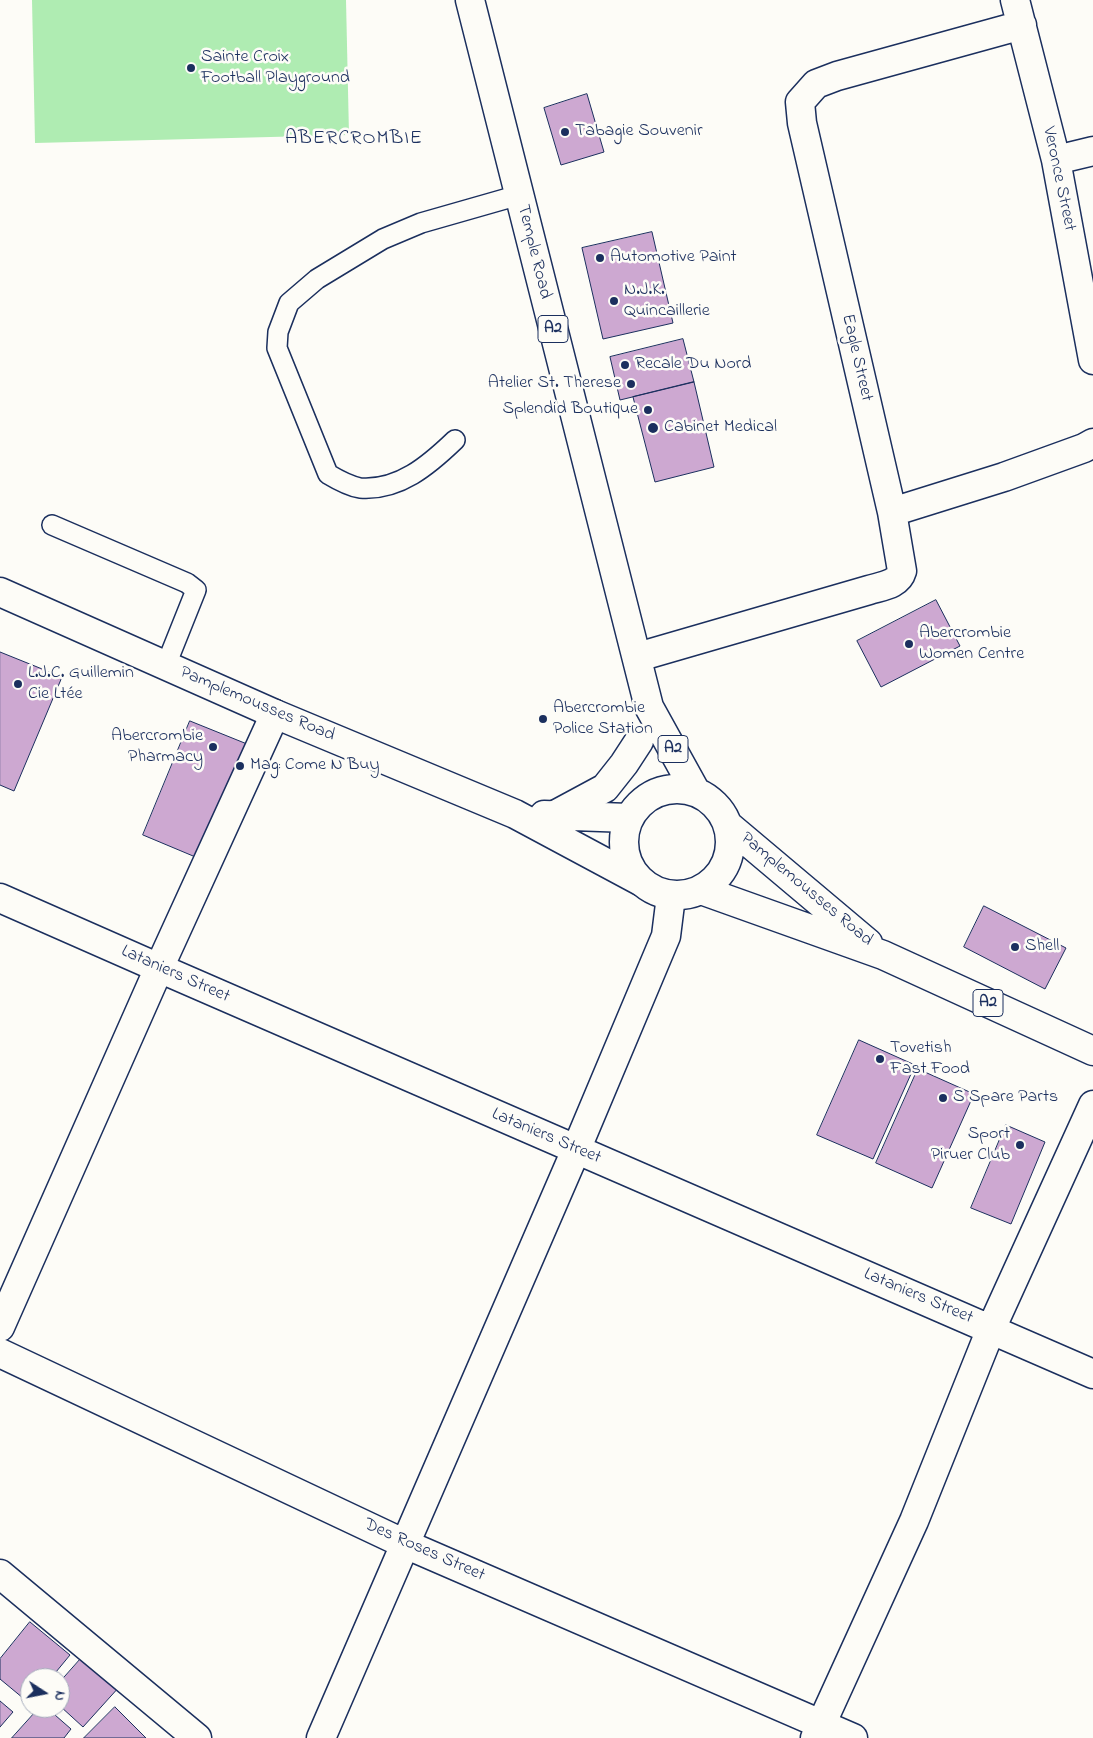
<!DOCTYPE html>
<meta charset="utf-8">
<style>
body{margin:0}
#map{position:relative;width:1093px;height:1738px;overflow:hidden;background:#fdfcf7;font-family:"Indie Flower",sans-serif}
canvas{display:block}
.north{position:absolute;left:20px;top:1668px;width:50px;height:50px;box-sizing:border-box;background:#fdfcf7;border:1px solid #a3aaba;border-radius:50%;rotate:101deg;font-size:14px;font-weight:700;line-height:20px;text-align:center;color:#1b2f5e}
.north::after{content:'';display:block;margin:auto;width:18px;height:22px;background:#1b2f5e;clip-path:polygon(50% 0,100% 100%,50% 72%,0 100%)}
</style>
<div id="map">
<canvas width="1093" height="1738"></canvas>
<div class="north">N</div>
</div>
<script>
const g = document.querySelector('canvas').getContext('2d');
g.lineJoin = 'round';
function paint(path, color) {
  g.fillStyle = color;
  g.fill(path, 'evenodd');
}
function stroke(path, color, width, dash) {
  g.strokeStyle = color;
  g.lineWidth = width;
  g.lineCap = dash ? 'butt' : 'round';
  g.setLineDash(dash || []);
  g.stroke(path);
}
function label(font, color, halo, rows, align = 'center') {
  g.font = font + ' "Indie Flower",sans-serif';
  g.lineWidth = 5;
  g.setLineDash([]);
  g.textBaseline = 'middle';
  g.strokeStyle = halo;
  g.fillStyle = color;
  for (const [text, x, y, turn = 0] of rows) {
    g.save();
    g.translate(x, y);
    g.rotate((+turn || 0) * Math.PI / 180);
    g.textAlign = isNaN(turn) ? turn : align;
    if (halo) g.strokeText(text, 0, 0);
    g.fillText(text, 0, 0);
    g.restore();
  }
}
const green = new Path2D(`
 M32,0H346L349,135L35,143Z`);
const building = new Path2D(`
 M587,94L604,152L561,165L544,108Z
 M652,232L673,323L603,339L582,248Z
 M683,339L694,382L620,400L610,357Z
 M694,382L714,467L655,482L633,397Z
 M936,600L960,646L881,687L857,641Z
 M0,652L62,677L14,791L0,785Z
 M190,721L252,746L205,861L143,835Z
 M984,906L1066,948L1045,989L964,947Z
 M859,1040L915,1065L873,1159L817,1135Z
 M918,1069L974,1094L932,1188L876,1163Z
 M1006,1125L1045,1142L1011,1224L971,1208Z
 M30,1622L70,1655L51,1678H30L29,1703L0,1679V1659Z
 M85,1654L120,1686L83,1727L60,1706V1682Z
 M0,1701L13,1712L0,1727Z
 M115,1707L146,1738H84Z
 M39,1708H47L71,1729L64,1738H12Z`);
const lane = new Path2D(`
 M455,440C429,465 399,491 360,488C349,486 338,480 328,474L277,348L278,332L289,303L317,279L383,239L421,223L519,195
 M52,525L187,583L196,590L166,665`);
const street = new Path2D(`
 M1015,0L1056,160L1093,360
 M1056,160L1093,151
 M892,512L1004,477L1084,448L1093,443
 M638,657L869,590C882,586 898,585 902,571L892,512L802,123L800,102L816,84L837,76L1022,25
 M0,898L159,968L1093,1374
 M0,1327L159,968L275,714
 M0,1353L405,1544L853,1738
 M0,1574L197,1738
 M321,1738L576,1150L666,936L671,896
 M815,1738L914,1521L991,1329L1093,1105`);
const secondary = new Path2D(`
 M0,592L275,714L515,814L640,881
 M544,815L629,818`);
const primary = new Path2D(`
 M470,0L649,707L696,792
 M624 842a53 53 0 1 1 106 0a53 53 0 1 1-106 0Z
 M553,816L605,788L624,764L639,741
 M729,826L868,943
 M701,890L883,955L1093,1051`);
const markers = [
 [191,68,5,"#1b2f5e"],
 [565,132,5,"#1b2f5e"],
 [600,258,5,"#1b2f5e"],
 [614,301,5,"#1b2f5e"],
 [625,365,5,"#1b2f5e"],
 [631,384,5,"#1b2f5e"],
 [648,410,5,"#1b2f5e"],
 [653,428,6,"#1b2f5e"],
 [909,644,5,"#1b2f5e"],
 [18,684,5,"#1b2f5e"],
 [543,719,5,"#1b2f5e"],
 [213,747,5,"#1b2f5e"],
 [240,766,5,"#1b2f5e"],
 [1015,947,5,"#1b2f5e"],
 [880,1059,5,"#1b2f5e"],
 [943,1098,5,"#1b2f5e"],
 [1020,1145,5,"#1b2f5e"]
];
const shields = [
 [553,329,30],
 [673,749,30],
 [988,1003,30]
];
const shieldNames = [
 ["A2",553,329],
 ["A2",673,749],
 ["A2",988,1003]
];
const poiNames = [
 ["Sainte Croix",201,58],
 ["Football Playground",201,79],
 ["Tabagie Souvenir",575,132],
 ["Automotive Paint",610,258],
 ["N.J.K.",624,291],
 ["Quincaillerie",624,312],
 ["Recale Du Nord",635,365],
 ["Atelier St. Therese",621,384,"right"],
 ["Splendid Boutique",638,410,"right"],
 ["Cabinet Medical",664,428],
 ["Abercrombie",919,634],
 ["Women Centre",919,655],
 ["L.J.C. Guillemin",28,674],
 ["Cie Ltée",28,695],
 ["Abercrombie",553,709],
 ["Police Station",553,730],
 ["Abercrombie",203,737,"right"],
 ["Pharmacy",203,758,"right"],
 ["Mag: Come N Buy",250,766],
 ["Shell",1025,947],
 ["Tovetish",890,1049],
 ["Fast Food",890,1070],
 ["S Spare Parts",953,1098],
 ["Sport",1010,1135,"right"],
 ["Piruer Club",1010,1156,"right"]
];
const streetNames = [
 ["Veronce Street",1058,179,78],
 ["Temple Road",533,252,76],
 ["Eagle Street",856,358,77],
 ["Pamplemousses Road",257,705,23],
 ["Pamplemousses Road",806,890,40],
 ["Lataniers Street",175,975,24],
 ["Lataniers Street",546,1137,23],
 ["Lataniers Street",918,1297,23],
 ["Des Roses Street",424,1551,24]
];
const quarterNames = [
 ["ABERCROMBIE",354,140]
];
paint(green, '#afecb2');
paint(building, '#cda8d1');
stroke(building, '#1b2f5e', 1);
stroke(lane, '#1b2f5e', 22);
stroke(street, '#1b2f5e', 31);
stroke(secondary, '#1b2f5e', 31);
stroke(primary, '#1b2f5e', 31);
stroke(lane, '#fdfcf7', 19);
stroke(street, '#fdfcf7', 28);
stroke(secondary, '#fdfcf7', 28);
stroke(primary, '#fdfcf7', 28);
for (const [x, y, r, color] of markers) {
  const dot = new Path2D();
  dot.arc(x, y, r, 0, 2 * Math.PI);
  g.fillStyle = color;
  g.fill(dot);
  stroke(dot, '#fdfcf7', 2);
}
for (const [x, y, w] of shields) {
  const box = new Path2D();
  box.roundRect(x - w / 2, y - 13.5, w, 27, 4);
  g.fillStyle = '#fdfcf7';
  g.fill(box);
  stroke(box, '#1b2f5e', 1);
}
label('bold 16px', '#1b2f5e', null, shieldNames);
label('18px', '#1b2f5e', '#fdfcf7', poiNames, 'left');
label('18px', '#1b2f5e', '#fdfcf7', streetNames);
g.letterSpacing = '1px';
label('20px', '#1b2f5e', '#fdfcf7', quarterNames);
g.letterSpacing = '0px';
</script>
